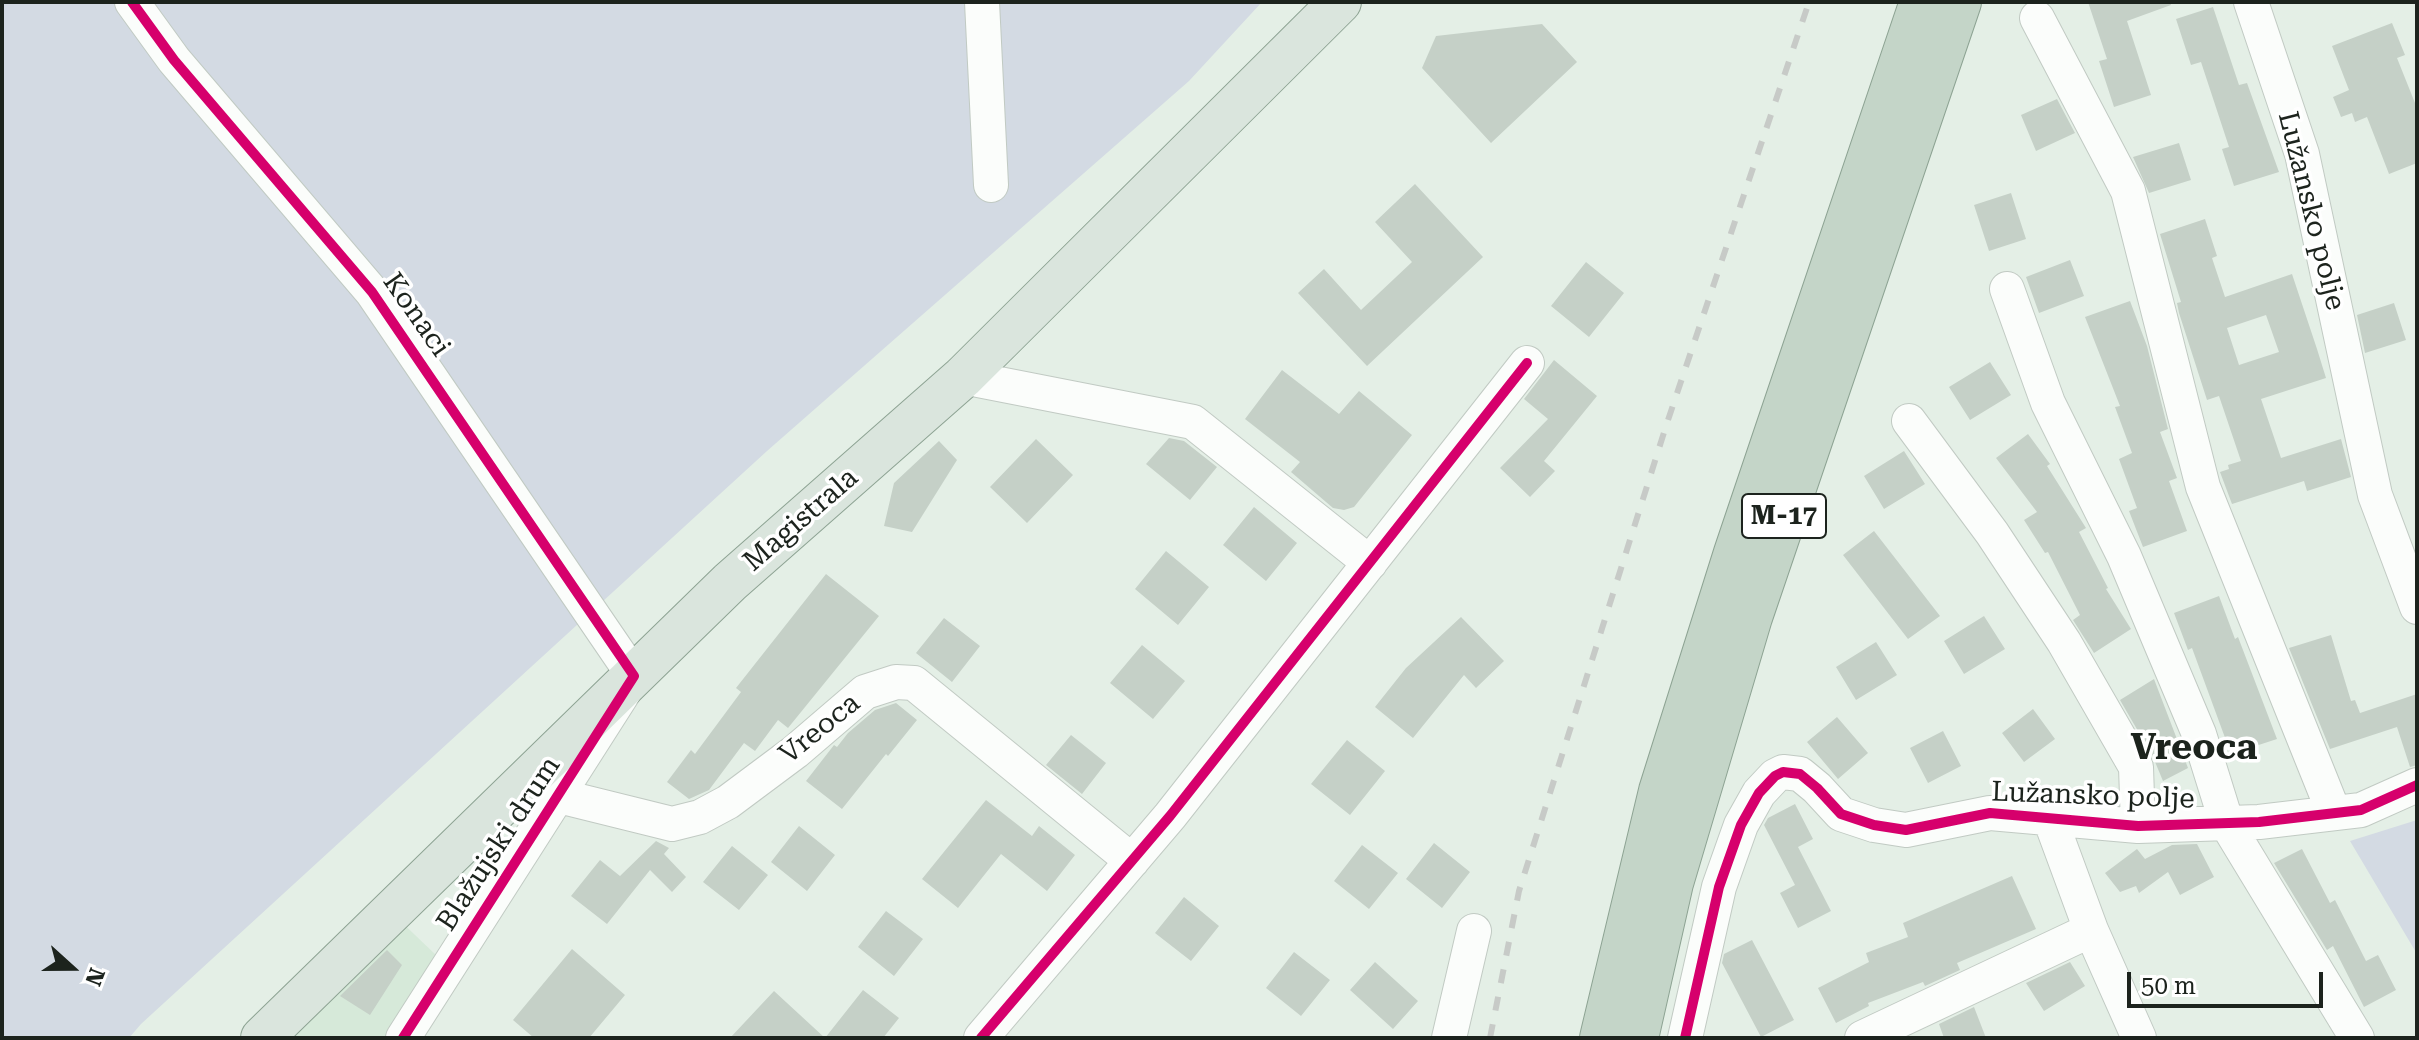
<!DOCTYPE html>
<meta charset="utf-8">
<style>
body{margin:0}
#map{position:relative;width:2419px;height:1040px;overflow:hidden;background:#e4efe6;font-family:"Roboto Serif",serif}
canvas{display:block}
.frame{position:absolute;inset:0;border:4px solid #1c231d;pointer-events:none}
.north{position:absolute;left:32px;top:928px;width:80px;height:80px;-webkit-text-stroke:6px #fff;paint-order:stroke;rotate:111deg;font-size:22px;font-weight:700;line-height:32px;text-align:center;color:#1c231d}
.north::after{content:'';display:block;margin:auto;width:28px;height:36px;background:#1c231d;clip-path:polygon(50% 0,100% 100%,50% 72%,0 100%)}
.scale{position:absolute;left:2127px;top:972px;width:196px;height:36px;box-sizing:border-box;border:4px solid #1c231d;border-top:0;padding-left:10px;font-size:24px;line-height:28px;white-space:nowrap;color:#1c231d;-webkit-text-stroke:6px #fff;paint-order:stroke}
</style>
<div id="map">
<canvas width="2419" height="1040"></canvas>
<div class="frame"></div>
<div class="north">N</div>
<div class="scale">50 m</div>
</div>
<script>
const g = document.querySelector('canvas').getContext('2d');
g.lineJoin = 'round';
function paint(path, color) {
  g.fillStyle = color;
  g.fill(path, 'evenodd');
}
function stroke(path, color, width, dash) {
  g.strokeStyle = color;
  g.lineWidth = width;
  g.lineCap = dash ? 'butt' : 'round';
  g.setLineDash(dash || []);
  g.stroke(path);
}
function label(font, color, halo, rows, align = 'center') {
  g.font = font + ' "Roboto Serif",serif';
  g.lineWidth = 7;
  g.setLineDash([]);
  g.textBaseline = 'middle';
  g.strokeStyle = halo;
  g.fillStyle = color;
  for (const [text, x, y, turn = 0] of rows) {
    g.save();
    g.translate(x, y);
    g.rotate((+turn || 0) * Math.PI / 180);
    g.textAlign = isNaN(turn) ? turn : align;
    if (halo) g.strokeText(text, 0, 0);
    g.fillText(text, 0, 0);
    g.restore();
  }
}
const built = new Path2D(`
 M391,912L438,957L386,1038H262Z`);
const green = new Path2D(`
 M2,2H1262L1189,81L767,451L141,1024L129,1038H2Z
 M2417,820V954L2350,841Z`);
const building = new Path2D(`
 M2088,2H2170L2171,5L2127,21L2151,95L2114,107L2099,61L2107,59Z
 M2213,7L2239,85L2247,83L2279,172L2234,186L2222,149L2229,147L2201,62L2191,65L2176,19Z
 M2392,23L2405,55L2397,58L2417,108V163L2389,174L2367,117L2355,122L2352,113L2341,117L2333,97L2349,90L2332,46Z
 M1542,24L1577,62L1491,143L1422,68L1436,36Z
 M2057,99L2075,133L2036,151L2021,115Z
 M2179,143L2191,180L2149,193L2133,157Z
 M1415,184L1483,257L1367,366L1298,293L1324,269L1361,310L1412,262L1375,222Z
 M2011,193L2026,239L1989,251L1974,205Z
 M2205,219L2217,256L2212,258L2225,297L2292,274L2317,349L2326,378L2261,399L2281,458L2341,439L2351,477L2307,491L2304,481L2232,504L2220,472L2229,469L2228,465L2241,461L2219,396L2207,400L2179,313L2177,303L2181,302L2160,234ZM2266,315L2279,352L2239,365L2227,328Z
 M2070,260L2084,296L2039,313L2026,277Z
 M1586,262L1624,293L1589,337L1551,306Z
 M2130,301L2147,346L2168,429L2160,432L2177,478L2169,481L2187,531L2143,547L2129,511L2137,508L2119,459L2132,453L2115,407L2120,406L2085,317Z
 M2394,303L2406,340L2365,353L2357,315Z
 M1554,360L1597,396L1544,461L1555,471L1530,497L1500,468L1548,419L1524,399Z
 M1990,362L2011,395L1970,420L1949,387Z
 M1282,370L1339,414L1359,391L1412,435L1354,507L1344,510L1333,508L1291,472L1300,462L1245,419Z
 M2028,434L2050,464L2047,466L2086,528L2079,532L2108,588L2106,589L2131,629L2094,653L2073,620L2080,615L2048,552L2045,553L2024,520L2037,512L1996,458Z
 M1169,438L1184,441L1217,467L1190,500L1146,464Z
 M1036,439L1073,475L1027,523L990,487Z
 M939,441L957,460L912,532L884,526L894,483Z
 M1904,451L1925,484L1884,509L1864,476Z
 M1254,507L1297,543L1266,581L1223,545Z
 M1874,531L1940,616L1908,639L1843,555Z
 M1166,551L1209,587L1178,625L1135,589Z
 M826,574L879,616L788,728L778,720L755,751L744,743L709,790L689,799L667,782L691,750L695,754L741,692L736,688Z
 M2219,596L2235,639L2238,637L2277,739L2231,754L2192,648L2188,650L2174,613Z
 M1984,616L2005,649L1964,674L1944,641Z
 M1461,617L1504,661L1476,688L1464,675L1413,738L1375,707L1406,668Z
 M944,618L980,646L952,682L916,653Z
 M2331,635L2351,701L2355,700L2360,713L2417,694V765L2410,767L2397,727L2330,749L2289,648Z
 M1876,642L1897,675L1856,700L1836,667Z
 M1142,645L1185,681L1153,719L1110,683Z
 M2154,679L2188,768L2163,781L2153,757L2120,700Z
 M896,703L917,720L888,756L886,754L842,809L806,781L834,745L837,747L848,733L875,710Z
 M2033,709L2055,739L2024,762L2002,733Z
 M1837,717L1868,753L1838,779L1807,742Z
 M1943,731L1961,766L1928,783L1910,748Z
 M1071,735L1106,763L1082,794L1046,765Z
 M1347,740L1385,771L1350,815L1311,784Z
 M986,800L1032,836L1039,826L1075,855L1047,891L1001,854L958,908L922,879Z
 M1795,804L1813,839L1798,847L1831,911L1798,928L1780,893L1795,885L1764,825L1768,818Z
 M799,826L835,855L807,891L771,862Z
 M656,841L669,848L664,854L686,877L672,892L650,870L607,924L571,896L600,860L620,876Z
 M1434,843L1470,872L1442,908L1406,879Z
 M2197,844L2214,877L2180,895L2168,872L2139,893L2136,886L2120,892L2105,873L2137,849L2145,859L2172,845Z
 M1362,845L1398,873L1369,909L1334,881Z
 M732,846L768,875L739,910L703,882Z
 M2302,849L2330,903L2335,900L2366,961L2378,955L2396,990L2364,1007L2333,946L2327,950L2274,863Z
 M2012,876L2036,929L1957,963L1960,970L1925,986L1923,982L1868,1003L1869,1006L1836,1023L1818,988L1869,962L1866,953L1908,937L1903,923Z
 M1184,897L1219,926L1191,961L1155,933Z
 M886,911L923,939L894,976L858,947Z
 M1752,940L1794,1020L1761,1037L1722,963L1724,954Z
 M572,949L625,995L589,1038H534L513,1020Z
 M387,950L402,965L370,1015L340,996Z
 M1294,952L1330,980L1301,1016L1266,988Z
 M1375,962L1418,1001L1393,1029L1350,990Z
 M2070,962L2085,986L2044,1011L2026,983Z
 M863,990L899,1018L883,1038H825Z
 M774,991L825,1038H730Z
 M1974,1007L1986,1038H1944L1939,1024Z`);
const minor = new Path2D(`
 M132,2L174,60L372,292L634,676L403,1038
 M982,2L991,185
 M2251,2L2302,154L2375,495L2417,607
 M2037,18L2128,191L2203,487L2334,813
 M2007,289L2048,403L2124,556L2199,734L2227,824L2357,1038
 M963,377L1193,422L1370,563
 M1909,421L1992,533L2064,642L2136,767L2138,826
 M559,796L672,824L700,817L728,802L795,752L865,692L896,682L914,683L1132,861
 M2049,816L2091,930L2139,1038
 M981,1038L1170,816L1527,363
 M1449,1038L1474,931
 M1685,1038L1719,887L1741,825L1759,793L1775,776L1783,772L1800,774L1817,788L1841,814L1874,825L1906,830L1990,813L2138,826L2259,822L2361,810L2417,785
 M1862,1038L2091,930`);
const major = new Path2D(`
 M262,1038L730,582L963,377L1340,2`);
const highway = new Path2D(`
 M1602,1038L1661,791L1736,553L1922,2
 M1636,1038L1671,883L1750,617L1959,2`);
const rail = new Path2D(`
 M1490,1038L1519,891L1667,423L1809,2`);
const cycleway = new Path2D(`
 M132,2L174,60L372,292L634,676L403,1038
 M981,1038L1170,816L1527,363
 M1685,1038L1719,887L1741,825L1759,793L1775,776L1783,772L1800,774L1817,788L1841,814L1874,825L1906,830L1990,813L2138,826L2259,822L2361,810L2417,785`);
const shields = [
 [1784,516,84]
];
const shieldNames = [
 ["M-17",1784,516]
];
const streetNames = [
 ["Lužansko polje",2311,211,76],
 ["Konaci",416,315,55],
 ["Magistrala",801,520,-41],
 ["Vreoca",820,729,-39],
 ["Lužansko polje",2093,796,2],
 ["Blažujski drum",499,844,-57]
];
const districtNames = [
 ["Vreoca",2194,748]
];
paint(built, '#d6e9d9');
paint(green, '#d3dae3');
paint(building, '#c5d0c7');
stroke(minor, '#c1cac3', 36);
stroke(major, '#8da393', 44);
stroke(highway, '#8da393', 46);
stroke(minor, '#fbfdfb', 34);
stroke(major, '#dae5dd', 42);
stroke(highway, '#c4d5c8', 44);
stroke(rail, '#c7cac7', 6, [14, 14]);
stroke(cycleway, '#d6006c', 10);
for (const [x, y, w] of shields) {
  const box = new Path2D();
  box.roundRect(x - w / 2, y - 22, w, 44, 6);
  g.fillStyle = '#fff';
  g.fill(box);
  stroke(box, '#1c231d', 2);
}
label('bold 26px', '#1c231d', null, shieldNames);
label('28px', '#1c231d', '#fff', streetNames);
label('bold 36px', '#1c231d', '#fff', districtNames);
</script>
